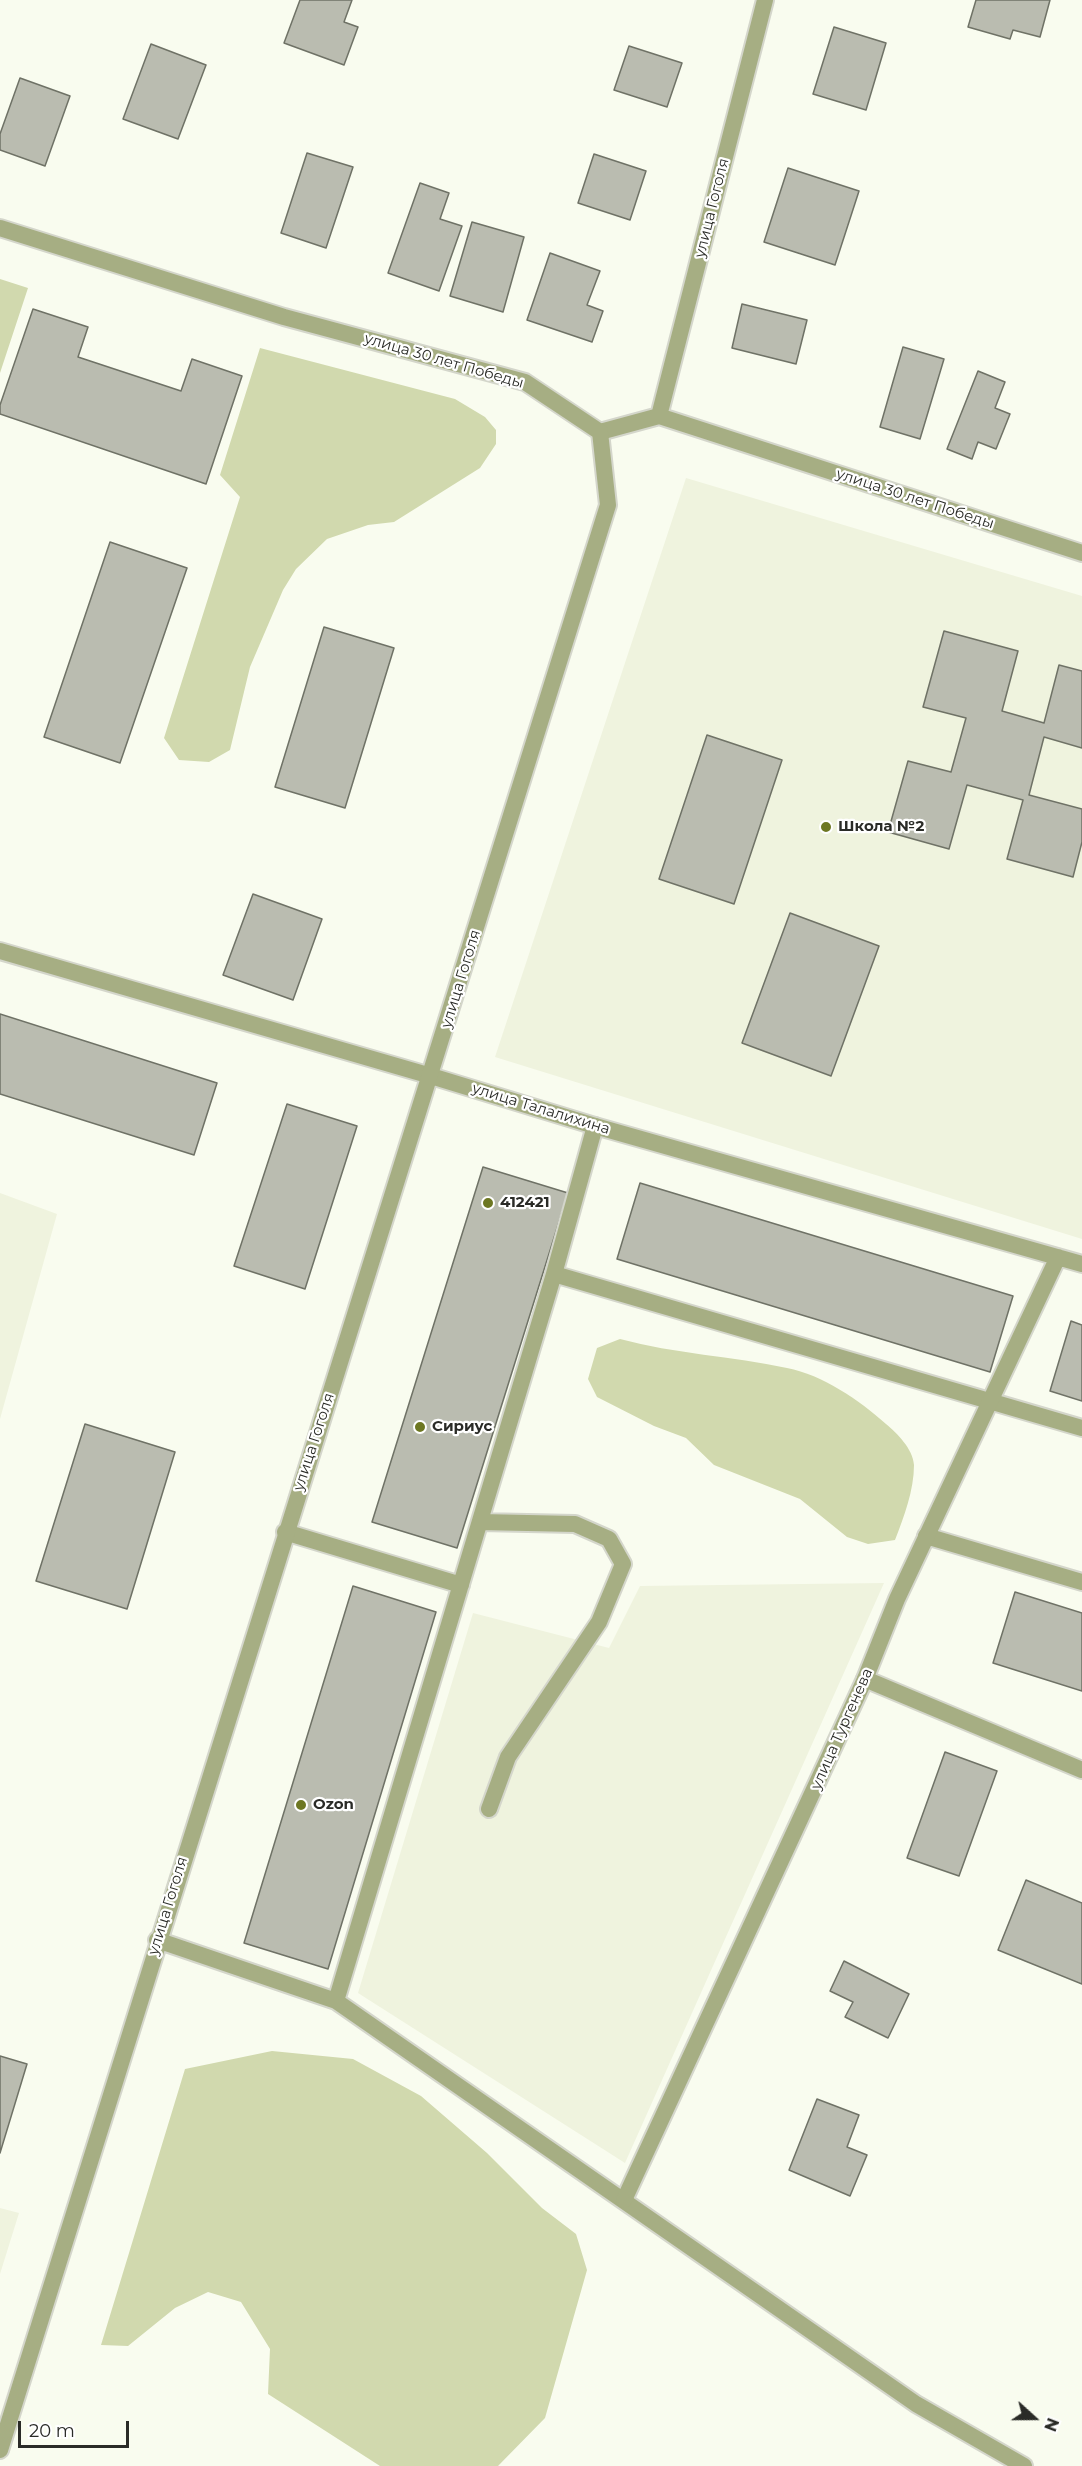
<!DOCTYPE html>
<meta charset="utf-8">
<style>
body{margin:0}
#map{position:relative;width:1082px;height:2466px;overflow:hidden;background:#f9fcef;font-family:Montserrat,sans-serif}
canvas{display:block}
.north{position:absolute;left:1004px;top:2388px;width:60px;height:60px;-webkit-text-stroke:4px #fff;paint-order:stroke;rotate:111deg;font-size:16px;font-weight:700;line-height:24px;text-align:center;color:#2a2b27}
.north::after{content:'';display:block;margin:auto;width:21px;height:27px;background:#2a2b27;clip-path:polygon(50% 0,100% 100%,50% 72%,0 100%)}
.scale{position:absolute;left:18px;top:2421px;width:111px;height:27px;box-sizing:border-box;border:3px solid #2a2b27;border-top:0;padding-left:8px;font-size:18px;line-height:21px;white-space:nowrap;color:#2a2b27;-webkit-text-stroke:4px #fff;paint-order:stroke}
</style>
<div id="map">
<canvas width="1082" height="2466"></canvas>
<div class="north">N</div>
<div class="scale">20 m</div>
</div>
<script>
const g = document.querySelector('canvas').getContext('2d');
g.lineJoin = 'round';
function paint(path, color) {
  g.fillStyle = color;
  g.fill(path, 'evenodd');
}
function stroke(path, color, width, dash) {
  g.strokeStyle = color;
  g.lineWidth = width;
  g.lineCap = dash ? 'butt' : 'round';
  g.setLineDash(dash || []);
  g.stroke(path);
}
function label(font, color, halo, rows, align = 'center') {
  g.font = font + ' Montserrat,sans-serif';
  g.lineWidth = 4.5;
  g.setLineDash([]);
  g.textBaseline = 'middle';
  g.strokeStyle = halo;
  g.fillStyle = color;
  for (const [text, x, y, turn = 0] of rows) {
    g.save();
    g.translate(x, y);
    g.rotate((+turn || 0) * Math.PI / 180);
    g.textAlign = isNaN(turn) ? turn : align;
    if (halo) g.strokeText(text, 0, 0);
    g.fillText(text, 0, 0);
    g.restore();
  }
}
const built = new Path2D(`
 M686,478L1082,596V1239L495,1057Z
 M0,1193L57,1214L0,1419Z
 M884,1583L625,2163L358,1993L473,1613L609,1648L640,1586Z
 M0,2208L19,2213L0,2274Z`);
const green = new Path2D(`
 M0,279L28,288L0,373Z
 M260,348L455,399L485,417L496,430V444L480,468L394,522L368,525L327,539L296,569L283,590L250,667L230,750L209,762L179,760L164,738L240,497L220,475Z
 M620,1339C675,1354 732,1356 787,1368C823,1375 859,1400 886,1424C897,1433 913,1449 914,1465C914,1490 904,1517 895,1540L868,1544L847,1537L800,1499L714,1465L686,1438L654,1426L597,1397L588,1379L597,1348Z
 M272,2051L353,2059L421,2096L487,2153L542,2208L576,2234L587,2270L545,2418L498,2466H380L268,2394L270,2349L241,2302L208,2292L175,2308L128,2346L101,2345L185,2069Z`);
const building = new Path2D(`
 M300,0H352L344,22L358,27L344,65L284,43Z
 M976,0H1050L1040,37L1013,30L1010,39L968,27Z
 M834,27L886,43L866,110L813,94Z
 M151,44L206,65L178,139L123,119Z
 M629,46L682,63L667,107L614,90Z
 M20,78L70,96L45,166L0,150V134Z
 M307,153L353,167L326,248L281,233Z
 M594,154L646,171L630,220L578,203Z
 M788,168L859,191L835,265L764,242Z
 M420,183L449,193L440,219L462,226L439,291L388,273Z
 M472,222L524,237L503,312L450,296Z
 M550,253L600,271L587,305L603,311L592,342L527,320Z
 M742,304L807,320L796,364L732,348Z
 M33,309L88,327L78,357L181,391L192,359L242,376L206,484L0,414V405Z
 M903,347L944,359L920,439L880,427Z
 M978,371L1005,382L995,408L1010,414L996,449L978,442L972,459L947,449Z
 M110,542L187,568L120,763L44,737Z
 M324,627L394,648L345,808L275,787Z
 M944,631L1018,651L1002,711L1044,723L1059,665L1082,671V748L1044,737L1029,795L1082,809V842L1073,877L1007,859L1023,800L967,785L949,849L888,832L908,761L951,772L966,718L923,707Z
 M707,735L782,760L734,904L659,879Z
 M253,894L322,919L293,1000L223,975Z
 M790,913L879,946L831,1076L742,1043Z
 M0,1014L217,1083L194,1155L0,1094Z
 M287,1104L357,1126L305,1289L234,1266Z
 M483,1167L568,1193L457,1548L372,1522Z
 M640,1183L1013,1296L990,1372L617,1259Z
 M1071,1321L1082,1325V1401L1050,1391Z
 M85,1424L175,1452L127,1609L36,1581Z
 M353,1586L436,1612L328,1969L244,1943Z
 M1015,1592L1082,1613V1691L993,1663Z
 M945,1752L997,1771L959,1876L907,1858Z
 M1026,1880L1082,1903V1984L998,1950Z
 M844,1961L909,1994L888,2038L845,2017L853,2002L830,1991Z
 M0,2056L27,2064L0,2153Z
 M817,2099L859,2115L847,2147L867,2155L850,2196L789,2170Z`);
const service = new Path2D(`
 M554,1274L595,1126
 M480,1522L575,1524L609,1539L623,1564L599,1622L508,1757L489,1809
 M285,1532L461,1585
 M926,1536L1082,1582
 M865,1679L1082,1770
 M157,1940L336,2001
 M1024,2466L916,2404L336,2001L554,1274L1082,1428`);
const minor = new Path2D(`
 M659,416L765,0
 M600,432L659,416L1082,553
 M0,951L431,1076L595,1126L1082,1264
 M624,2200L865,1679L897,1599L1058,1257`);
const tertiary = new Path2D(`
 M0,228L284,317L525,382L600,432L608,505C407,1154 200,1801 0,2450`);
const markers = [
 [826,827,6,"#6d7722"],
 [488,1203,6,"#6d7722"],
 [420,1427,6,"#6d7722"],
 [301,1805,6,"#6d7722"]
];
const streetNames = [
 ["улица Гоголя",712,208,-76],
 ["улица 30 лет Победы",444,361,16],
 ["улица 30 лет Победы",915,499,18],
 ["улица Гоголя",461,979,-73],
 ["улица Талалихина",541,1109,17],
 ["улица Гоголя",314,1442,-72],
 ["улица Тургенева",842,1729,-66],
 ["улица Гоголя",168,1906,-73]
];
const poiNames = [
 ["Школа №2",838,827],
 ["412421",500,1203],
 ["Сириус",432,1427],
 ["Ozon",313,1805]
];
paint(built, '#eff3de');
paint(green, '#d1d9ae');
paint(building, '#babcb0');
stroke(building, '#6f7266', 1.5);
stroke(service, '#d4d6cb', 20);
stroke(minor, '#d4d6cb', 20);
stroke(tertiary, '#d4d6cb', 20);
stroke(service, '#a6ae83', 16);
stroke(minor, '#a6ae83', 16);
stroke(tertiary, '#a6ae83', 16);
for (const [x, y, r, color] of markers) {
  const dot = new Path2D();
  dot.arc(x, y, r, 0, 2 * Math.PI);
  g.fillStyle = color;
  g.fill(dot);
  stroke(dot, '#fff', 2);
}
label('15px', '#2a2b27', '#fff', streetNames);
label('bold 15px', '#2a2b27', '#fff', poiNames, 'left');
</script>
